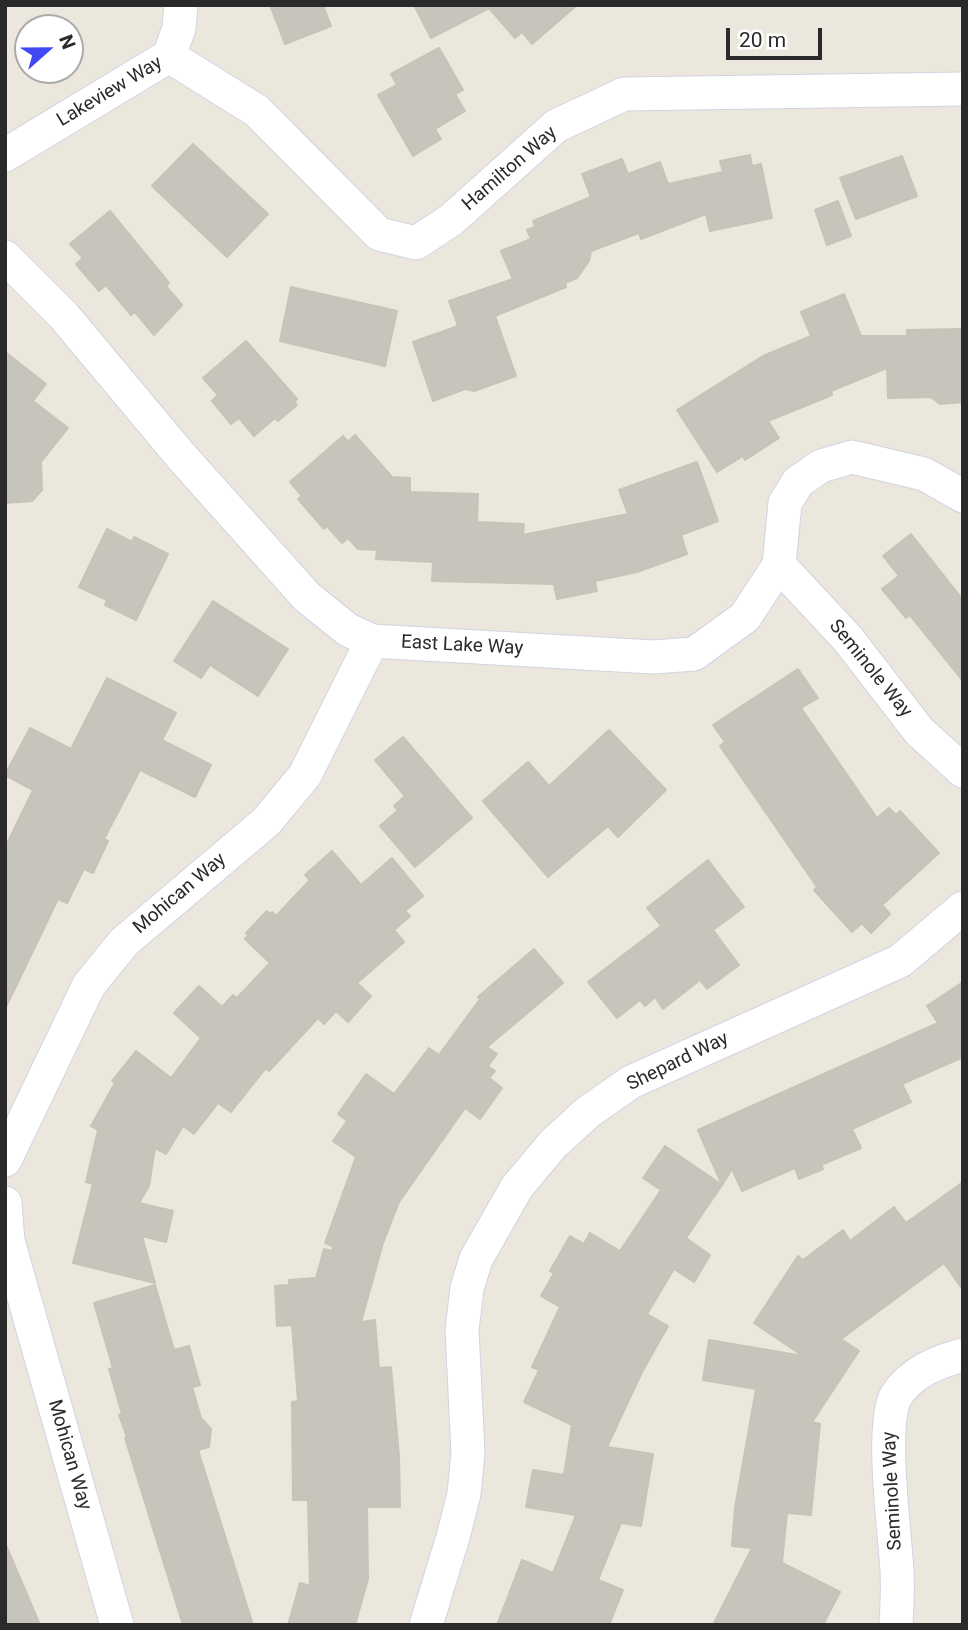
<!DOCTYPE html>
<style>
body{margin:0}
#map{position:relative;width:968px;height:1630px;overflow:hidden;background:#ece7dc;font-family:Roboto,sans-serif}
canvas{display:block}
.frame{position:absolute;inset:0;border:7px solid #2a2a2a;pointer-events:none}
.north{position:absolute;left:14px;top:14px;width:70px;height:70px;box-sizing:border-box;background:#fff;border:2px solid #aaa;border-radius:50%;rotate:69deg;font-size:19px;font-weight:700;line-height:28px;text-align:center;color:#2a2a2a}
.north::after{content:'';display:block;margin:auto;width:24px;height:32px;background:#4048f5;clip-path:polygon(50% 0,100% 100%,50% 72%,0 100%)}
.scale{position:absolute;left:726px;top:28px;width:96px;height:32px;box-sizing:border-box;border:4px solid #2a2a2a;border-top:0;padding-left:9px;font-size:21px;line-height:24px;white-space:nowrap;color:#2a2a2a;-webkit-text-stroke:5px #fff;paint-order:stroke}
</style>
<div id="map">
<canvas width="968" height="1630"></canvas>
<div class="frame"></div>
<div class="north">N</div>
<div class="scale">20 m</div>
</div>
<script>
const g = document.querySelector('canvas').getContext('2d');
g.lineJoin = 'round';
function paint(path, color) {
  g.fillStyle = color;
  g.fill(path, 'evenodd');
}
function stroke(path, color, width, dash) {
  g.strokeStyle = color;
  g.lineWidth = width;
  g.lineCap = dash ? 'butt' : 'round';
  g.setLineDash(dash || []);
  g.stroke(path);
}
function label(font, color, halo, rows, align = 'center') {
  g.font = font + ' Roboto,sans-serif';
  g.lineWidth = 5;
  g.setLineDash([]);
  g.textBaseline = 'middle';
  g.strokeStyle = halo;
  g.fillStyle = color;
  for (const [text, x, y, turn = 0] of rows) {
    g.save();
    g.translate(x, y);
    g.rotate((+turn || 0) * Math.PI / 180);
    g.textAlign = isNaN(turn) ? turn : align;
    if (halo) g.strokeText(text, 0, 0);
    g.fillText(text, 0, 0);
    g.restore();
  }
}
const building = new Path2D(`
 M270,5H323L331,26L285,44Z
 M414,5H577L532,44L522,32L515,38L489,8L431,38Z
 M439,48L463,90L455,94L465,111L435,129L441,139L413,156L378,95L397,85L391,74Z
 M193,144L268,214L227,257L152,186Z
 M750,155L752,166L761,164L772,218L710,231L706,214L641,239L639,233L591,251L589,261L577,278L565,283L566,287L495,316L516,376L474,391L465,389L433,401L413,342L458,326L449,301L513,279L501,251L531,239L527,230L535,227L533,221L591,197L582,174L622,159L628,174L660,162L668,184L723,172L720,161Z
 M902,156L917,196L856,219L840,178Z
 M838,201L851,236L827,245L815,210Z
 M110,211L169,283L166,286L182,305L154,335L135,312L131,315L106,285L99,291L76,264L83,258L70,244Z
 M291,287L397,311L385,366L280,341Z
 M844,294L861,336H907V330L963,329V402L940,404L931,397L888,398L887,368L831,391L832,395L768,421L779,438L745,460L743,456L717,472L677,410L763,356L811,336L801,312Z
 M246,341L297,399L294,402L297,405L278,421L275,418L254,436L239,418L231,424L212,401L218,395L203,378Z
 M5,352L46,384L33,401L68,428L41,462L42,490L32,501L5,503Z
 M355,435L392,477L410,478V492L478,494L477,522L524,524L523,535L628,514L619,490L697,462L718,521L681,535L687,554L637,572L595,581L597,591L557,599L554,584L432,581L433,562L376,559L377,550L358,549L348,538L342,543L327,526L324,529L298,499L302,496L290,482L343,436L348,442Z
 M107,529L132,542L134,537L168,554L136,620L105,605L107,600L79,587Z
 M911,534L963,600V681L910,615L906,618L882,589L899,576L883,556Z
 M213,601L288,649L258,696L210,665L201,678L174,661Z
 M798,669L818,698L801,708L877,818L889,808L896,815L900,811L939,853L882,905L890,914L871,933L862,923L852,932L814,890L817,887L720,746L725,742L713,725Z
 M107,678L176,713L162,740L211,765L195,797L140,770L104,839L108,841L93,873L84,869L67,903L58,899L5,1009V848L33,790L5,775L30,728L71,749Z
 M609,730L666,790L618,837L608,826L548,877L483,801L528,762L549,786Z
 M403,737L472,818L415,867L380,826L398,810L394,806L405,796L375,760Z
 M332,851L361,885L392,858L423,896L405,911L410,916L394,930L404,942L357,983L371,996L348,1022L336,1011L324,1024L318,1018L269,1071L266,1068L231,1112L218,1103L194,1134L183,1126L166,1154L155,1148L149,1186L139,1203L173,1211L166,1242L142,1236L155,1283L73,1263L93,1184L86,1182L98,1130L91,1126L115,1083L112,1081L136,1051L171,1078L201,1038L174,1013L199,986L222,1007L233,995L237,998L270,963L245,939L248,936L246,933L267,911L269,914L272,912L276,916L310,880L305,875Z
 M708,860L744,907L713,930L739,965L707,989L700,980L663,1009L655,997L645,1006L640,1000L617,1018L588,982L661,926L647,908Z
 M534,949L563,983L487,1047L497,1054L488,1066L495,1071L489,1078L502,1088L480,1119L465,1108L399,1202L383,1243L361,1322L375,1320L379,1368L391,1367L399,1456L400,1507H367L368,1579L355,1625H288L300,1583L310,1586L308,1500H293L292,1402L298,1401L292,1325L277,1326L275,1286L289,1285V1280L316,1278L324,1249L332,1251L334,1247L325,1243L356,1157L333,1141L347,1121L338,1114L366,1074L394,1094L429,1048L439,1055L480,999L478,997Z
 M963,982V1061L961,1058L902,1084L911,1102L852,1129L861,1148L821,1165L823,1169L799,1179L795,1168L742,1191L732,1169L722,1185L698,1130L938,1023L927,1006Z
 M665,1146L722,1185L686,1238L710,1255L694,1282L674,1269L647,1314L668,1326L642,1372L607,1447L653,1454L641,1526L621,1523L598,1580L623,1590L609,1625H497L522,1560L553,1573L576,1515L526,1507L533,1470L564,1475L572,1425L524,1402L539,1370L532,1367L560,1307L541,1296L554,1273L550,1271L570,1236L584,1244L590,1233L620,1251L661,1190L643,1178Z
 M963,1182V1290L944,1263L841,1339L859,1351L812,1422L820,1424L811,1515L787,1513L782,1563L840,1592L823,1625H713L752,1548L732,1546L735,1508L756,1389L703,1380L709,1340L803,1356L754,1323L798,1256L803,1260L843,1230L850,1241L894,1207L906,1223Z
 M155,1285L174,1350L189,1346L200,1385L192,1387L201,1418L211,1429L209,1447L198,1450L253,1625H183L125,1438L127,1437L119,1415L122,1414L109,1369L113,1368L94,1303Z
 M5,1543L40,1625H5Z`);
const minor = new Path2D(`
 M169,56L257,111L379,234L416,243L451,220L556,126L624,94L963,89
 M5,155L169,56L179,28L181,5
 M5,257L64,316L181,456L307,597L348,630L372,641L653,657L694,654L745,617L779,565L785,503L798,482L821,466L852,457L924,474L963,496
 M779,565L848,639L919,731L963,771
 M5,1160L89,985L124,942L266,822L305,775L372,641
 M5,1203L8,1241L117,1625
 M426,1625L453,1537L464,1494L468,1453L462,1330L467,1288L476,1259L517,1187L553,1144L588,1112L631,1082L900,961L963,908
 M896,1625C897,1607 898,1589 897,1571C895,1534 880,1425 896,1396C911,1372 937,1362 963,1355`);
const streetNames = [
 ["Lakeview Way",110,92,-31],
 ["Hamilton Way",510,169,-41],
 ["East Lake Way",462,646,3],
 ["Seminole Way",870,669,51],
 ["Mohican Way",180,894,-40],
 ["Shepard Way",678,1062,-26],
 ["Mohican Way",69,1455,74],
 ["Seminole Way",893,1491,-93]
];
paint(building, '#c7c4bc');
stroke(building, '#c7c3b6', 2);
stroke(minor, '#d2d3e3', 35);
stroke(minor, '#fff', 33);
label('19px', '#2a2a2a', '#fff', streetNames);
</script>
